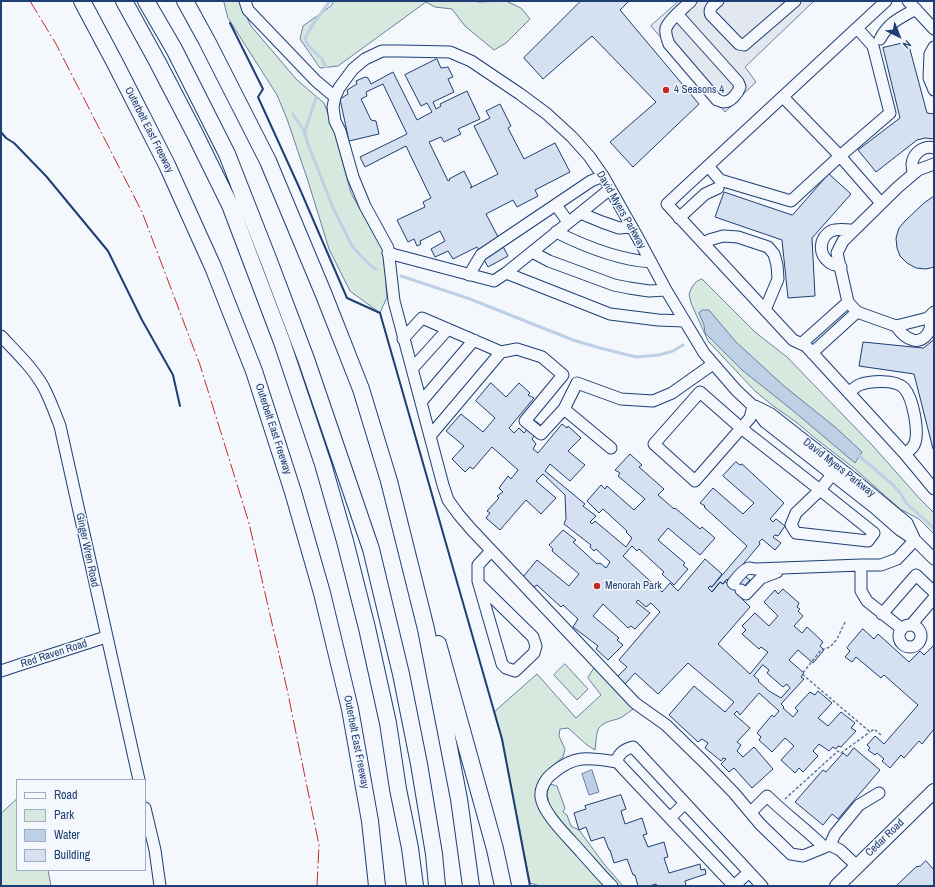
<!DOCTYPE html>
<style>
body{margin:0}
#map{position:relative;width:935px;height:887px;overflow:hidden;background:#f4f7fb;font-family:"Archivo Narrow",sans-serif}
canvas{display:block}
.frame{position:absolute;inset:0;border:2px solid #1d3f73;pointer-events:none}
.legend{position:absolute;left:16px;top:779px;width:130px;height:92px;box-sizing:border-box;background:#f4f7fb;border:1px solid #9eadc5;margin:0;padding:5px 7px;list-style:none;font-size:12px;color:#1d3f73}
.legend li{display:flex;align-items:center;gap:8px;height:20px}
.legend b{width:20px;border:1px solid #9eadc5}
.north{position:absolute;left:879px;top:16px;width:40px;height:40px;-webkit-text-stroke:3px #f4f7fb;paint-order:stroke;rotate:137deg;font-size:11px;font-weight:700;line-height:16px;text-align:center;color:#1d3f73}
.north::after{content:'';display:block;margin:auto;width:14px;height:18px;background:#1d3f73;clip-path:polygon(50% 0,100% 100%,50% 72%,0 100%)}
</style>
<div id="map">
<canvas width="935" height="887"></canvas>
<div class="frame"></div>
<ul class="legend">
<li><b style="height:5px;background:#f4f7fb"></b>Road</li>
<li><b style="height:11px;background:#d7e8df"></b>Park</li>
<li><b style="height:11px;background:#bed0e5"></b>Water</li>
<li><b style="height:11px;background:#d5e0f0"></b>Building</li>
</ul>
<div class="north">N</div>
</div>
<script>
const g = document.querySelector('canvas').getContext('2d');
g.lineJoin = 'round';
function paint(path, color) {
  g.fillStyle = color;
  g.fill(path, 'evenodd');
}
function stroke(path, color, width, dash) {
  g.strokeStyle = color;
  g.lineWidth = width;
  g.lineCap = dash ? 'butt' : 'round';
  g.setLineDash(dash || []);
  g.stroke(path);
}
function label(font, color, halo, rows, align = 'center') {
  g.font = font + ' "Archivo Narrow",sans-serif';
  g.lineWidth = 3;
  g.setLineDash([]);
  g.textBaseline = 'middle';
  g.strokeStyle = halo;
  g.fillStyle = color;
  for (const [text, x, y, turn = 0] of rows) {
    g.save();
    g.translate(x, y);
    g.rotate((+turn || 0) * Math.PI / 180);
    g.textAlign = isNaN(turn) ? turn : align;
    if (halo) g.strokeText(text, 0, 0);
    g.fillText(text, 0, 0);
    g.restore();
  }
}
const green = new Path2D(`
 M224,1H239L251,26L297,80L324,103L333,127L351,193L379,243L389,256L386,286L387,297L380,313L350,291L329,249L308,181L287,119L277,95L228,18Z
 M334,1H476L477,2L506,1L521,8L530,19L506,43L494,50L465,26L452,9L435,7L426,2L338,66L320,68L300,39L303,26L331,6Z
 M702,279L755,332L787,357L873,446L920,499L934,513V534L919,519L900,509L855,469L816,439L796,422L772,405L755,391L708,341L691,303L689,294L692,287L696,282Z
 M565,664L588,689L577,700L554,675Z
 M595,667L633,709C629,712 624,716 620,718C613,721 604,721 599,728C596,732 596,745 595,750L587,745L568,728L560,729L559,736L565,749L563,757L549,769L539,782V810L553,829L607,886H540L530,883L502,739L494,712L537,674L576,718L601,695L588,678Z
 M550,784L557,786L565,808L563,812L567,815L571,826L579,830L604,864L623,886H615L550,808L547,794Z
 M17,799V870H48L51,886H1V814Z`);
const parking = new Path2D(`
 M679,1H814L745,67L756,82L725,112L651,26Z`);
const water = new Path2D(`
 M703,310H709L736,342L784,386L835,427L859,449L862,452L855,463L791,409L742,370L705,333L704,325L699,313Z
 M592,770L599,792L589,795L582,774Z`);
const stream = new Path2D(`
 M326,67L322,59L307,44L305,38L313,24L330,1
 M293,114L304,131L308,144L333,208L352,246L361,256L370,265L376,269
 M305,131L316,98
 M401,276L470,299L573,340L600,348L636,357L659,355L673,351L683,345
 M858,455L891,483L901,494L906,503L934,528`);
const building = new Path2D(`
 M581,1H629L620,10L699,104L633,167L610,142L656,102L592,36L543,79L524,58Z
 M908,42L927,113L934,114V139L925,138L917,140L876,172L858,150L900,118L883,48Z
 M437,59L441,68L448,67L453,77L448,79L454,92L433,102L436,109L441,106L440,104L467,91L480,119L458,129L461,134L444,142L441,137L429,142L448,181L450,180L449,179L464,171L472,187L470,188L498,174L474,126L490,118L486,111L500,104L511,126L508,128L524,159L555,143L570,172L535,190L538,196L517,207L513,200L486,214L508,256L488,267L477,247L453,259L448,251L435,257L431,249L445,241L440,231L420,241L421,244L417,246L414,239L408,242L397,220L425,207L423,202L431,198L406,146L365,167L360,157L407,134L383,84L366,92L367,96L361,99L371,120L376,121L379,134L349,141L340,99L348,94L347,90L357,84L356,81L365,77L368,78L371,84L393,72L417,120L432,112L427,103L421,106L405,75Z
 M829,174L851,194L812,238L815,296L788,298L782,240L715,217L724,192L792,215Z
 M933,197H934V267L926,269L916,268L907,263L900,256L897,248L896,238L899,228L905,221L924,203Z
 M934,340V449H933L914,374L859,366L863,342L923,348Z
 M491,383L506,397L519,383L530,393L528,395L534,398L509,428L514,433L519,428L524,433L534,420L542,426L532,439L536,444L533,449L538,453L562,424L567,428L568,426L581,438L568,451L585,465L570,481L550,464L545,471L585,504L583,506L596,516L590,522L592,524L595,521L626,547L632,538L626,532L627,531L603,509L599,513L587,501L601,485L605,489L607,486L634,510L645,499L618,476L620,473L615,470L630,454L642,465L639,467L664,489L658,495L674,509L675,508L700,529L702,527L715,538L700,555L668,528L658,540L685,563L683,565L688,569L674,585L662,574L664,572L639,549L637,551L632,546L623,556L662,592L670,583L678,591L705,559L722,574L712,587L710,586L708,588L712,592L720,582L723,584L725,581L728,585L743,575L750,580L739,592L743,596L741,598L750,607L718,644L750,674L768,652L761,647L759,649L742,634L746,630L742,626L755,613L769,626L778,616L764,602L775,590L778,594L783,589L799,603L797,607L800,609L798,611L803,616L794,626L802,633L807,627L823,642L820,646L824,650L813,663L798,650L789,660L804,673L801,677L804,679L781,704L784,707L783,708L793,717L798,711L795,708L810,692L815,695L818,691L832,703L818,718L828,726L841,712L855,723L851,728L856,731L841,747L838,746L836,749L833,747L829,751L819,744L813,751L818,756L803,772L799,768L795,773L781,760L794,746L785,738L772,752L759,740L761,737L757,733L772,715L774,717L779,711L759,693L740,715L737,711L734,714L750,728L737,742L741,745L737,751L743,757L754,747L773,769L752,788L734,768L729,772L721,764L726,759L723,758L721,761L705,748L708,743L702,739L698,742L669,715L694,686L725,712L734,702L688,663L658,694L635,673L625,684L617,677L627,667L619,660L660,612L651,603L646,607L638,600L636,602L650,613L635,629L631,626L628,628L603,604L593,616L619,638L617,640L623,645L608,660L596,649L598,646L573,627L578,619L563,605L561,607L537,585L534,587L523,577L537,560L569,586L579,574L552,551L553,549L549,545L563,530L576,540L573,542L597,564L600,563L606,568L610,562L596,549L594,551L590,547L591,545L564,524L566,519L565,495L543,474L536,481L556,498L541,514L526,500L500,530L486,518L490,513L487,511L499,498L497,496L503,492L499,488L508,476L511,479L518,470L492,447L473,469L470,467L465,472L452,459L464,446L446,431L461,414L483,432L495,418L476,401ZM763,665L769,670L767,673L783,687L787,684L790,688L781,698L769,691L758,681L759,680L754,676Z
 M736,462L740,465L742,464L784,503L770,519L773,522L776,519L785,526L778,536L775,535L773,537L781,543L775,550L762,539L759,542L760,544L729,581L727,579L723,584L720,582L712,592L708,588L710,586L712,587L747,546L704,507L705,506L700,503L713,488L743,514L754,503L723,476Z
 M863,629L874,639L878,634L909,662L920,651L924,655L934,645V729L922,744L919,741L904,758L901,755L890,768L882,761L884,759L877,753L875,755L868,750L870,748L867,745L875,736L884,744L918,705L884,675L881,678L856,657L852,662L845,657L850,651L847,648Z
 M854,748L880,770L838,819L832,814L823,825L795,802L823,770L826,772L843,753L847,756Z
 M621,795L626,809L621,811L625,824L642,818L647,834L643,835L648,847L664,842L668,857L664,858L669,873L700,864L701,870L705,869L706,874L685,881L686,886H657L656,884L649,886H638L635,875H633L627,859L614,863L610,850H609L604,837L591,841L586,827L579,830L574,813L586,809L585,806Z
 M926,861L934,870V886H896L917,866L918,867L919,866H920Z`);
const path = new Path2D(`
 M845,622L837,639L830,647L821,650L802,674L870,732L874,729L881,735
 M785,799L838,751L841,753L870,732`);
const minor = new Path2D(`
 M245,1L248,10L316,81L335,97
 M718,1C713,5 708,9 711,15L739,44L744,45L795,1
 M886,1L667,204L793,340L806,346L905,454L934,489
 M908,1L934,29
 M677,14L738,82L740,87C738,93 731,102 724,102C721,102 719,100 717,100L669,44C667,39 665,33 666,28C670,18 684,8 691,1
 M880,39C889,22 900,18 916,9
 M934,47L930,54L929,78L934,90
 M783,97L840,156L890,113L873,46L857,28
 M934,164L918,170L898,187L843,241L837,253L848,302L857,312L896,326L928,318L934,312
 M708,166L720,180L791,201L840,156L881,203
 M913,174C913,171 912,167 912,164C913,153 924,145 934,148
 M556,205L568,222
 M580,213L602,222L619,228L632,227
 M679,218L705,194L718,188
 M556,232C584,246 620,260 651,262
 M704,244L709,240L723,236L738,237L768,247L774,254L777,265L778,279L765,310
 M532,252L549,261L614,285L629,288L649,291L666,290
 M388,253L494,281L506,273L610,314L658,320L684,321
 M841,267C837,265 832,265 829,262C818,254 819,238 831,231C838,228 845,230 853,230
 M506,273L610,189
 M469,275L481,255L591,181L603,176
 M896,326C900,332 905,338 913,340C925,343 935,328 928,318
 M1,336C16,352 32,367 43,386C50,399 55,413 60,426L139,780
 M403,339L422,318L501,352
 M801,344L848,302
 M812,353L857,312
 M412,369L448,329
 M849,392C852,390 855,387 859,385C870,381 895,379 904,388C913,398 920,433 914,445C912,449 908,451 905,454
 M421,402L474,340
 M753,406L750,418L695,481L654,444L700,392L741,428L820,490L838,467
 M755,406L771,414L854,479L907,523L915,540
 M564,409L611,448
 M430,436L501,352L517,349L542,357L563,375L525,421L541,434L564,409L577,383L621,399L653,401L672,393L713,364
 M820,490L874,533L868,541L796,533L791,525L796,513Z
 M861,565H881L897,559L915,540
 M734,584L733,583C736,579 744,569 749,568C749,568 755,569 756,569L861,565V591L867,601L902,629
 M480,585L533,637L536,646L534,653L515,671L506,668L502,664L478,581V565L491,551
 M741,590L746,594L761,578L777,572
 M882,614L916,575L934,592
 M911,625L934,598
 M899 636a11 11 0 1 1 22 0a11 11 0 1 1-22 0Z
 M1,671L19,665L106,637
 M145,808L155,850L160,886
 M751,812L767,796C785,814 806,829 824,847
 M670,818L685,803
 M830,845L835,834L859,805L879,793
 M857,866L840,850L830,845L803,856L791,854L760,824L734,793L703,761L666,725L635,703L471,529L459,515L448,500L443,485L394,301L388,248L365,206L353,177L340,131L335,121L333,107L335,97L339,88L353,69L365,59L382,51H401L450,52L471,61L520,94L547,114L572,137L589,156L603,176L638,238L666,290L704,353L736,390L753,406L765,422L876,509L900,530L915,540L934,559
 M612,886C601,875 591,863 581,852C570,839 543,814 541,797C540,788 546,778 553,773C575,754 591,758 617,762
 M734,886L617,762C618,753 625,749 633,747L749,872
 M734,886L749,872L762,886`);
const major = new Path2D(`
 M837,886L934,791`);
const highway = new Path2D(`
 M82,1L115,63L167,165L213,267L254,371L293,492L322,593L350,709L370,821L377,886
 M124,1L157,61L194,132L230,205L282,342L323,464L345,541L367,628L388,723L398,789L410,848L415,886
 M146,1L174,49L227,154L269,261L306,359L371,549L401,674L419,764L434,854L437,886
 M185,1L207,41L268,161L324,295L361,389L389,481L426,629L459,799L471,886
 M438,644L495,849L503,886`);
const wall = new Path2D(`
 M230,23L263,89L258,97L299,187L347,298L380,313L502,739L530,886
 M1,132L6,138L14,143L46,176L108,251L142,320L173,375L180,406`);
const power = new Path2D(`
 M30,1L56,44L142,212L200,365L249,523L287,689L319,845L317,886`);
const markers = [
 [666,90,4,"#c62828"],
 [597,586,4,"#c62828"]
];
const poiNames = [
 ["4 Seasons 4",674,90],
 ["Menorah Park",605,586]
];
const streetNames = [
 ["Outerbelt East Freeway",149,130,63],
 ["David Myers Parkway",621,210,60],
 ["Outerbelt East Freeway",273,429,72],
 ["David Myers Parkway",839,468,38],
 ["Ginger Wren Road",87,550,78],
 ["Red Raven Road",54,654,-18],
 ["Outerbelt East Freeway",356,742,79],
 ["Cedar Road",885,838,-44]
];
paint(green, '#d7e8df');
stroke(green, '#687fa3', 1);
paint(parking, '#e3e8f0');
stroke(parking, '#687fa3', 1);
paint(water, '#bed0e5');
stroke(water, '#687fa3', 1);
stroke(stream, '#bed0e5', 3);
paint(building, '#d5e0f0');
stroke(building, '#1d3f73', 1);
stroke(minor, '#1d3f73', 13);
stroke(major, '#1d3f73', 16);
stroke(highway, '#1d3f73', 18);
stroke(path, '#5e769c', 1.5, [3, 2]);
stroke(minor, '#f4f7fb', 11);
stroke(major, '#f4f7fb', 14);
stroke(highway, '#f4f7fb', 16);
stroke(wall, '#1d3f73', 2);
stroke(power, '#c62828', 1, [14, 3, 2, 3]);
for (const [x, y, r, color] of markers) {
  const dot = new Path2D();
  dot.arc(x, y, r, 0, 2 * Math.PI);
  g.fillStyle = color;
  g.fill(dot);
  stroke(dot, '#f4f7fb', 1.5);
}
label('11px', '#1d3f73', '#f4f7fb', poiNames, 'left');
label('11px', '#1d3f73', '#f4f7fb', streetNames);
</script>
